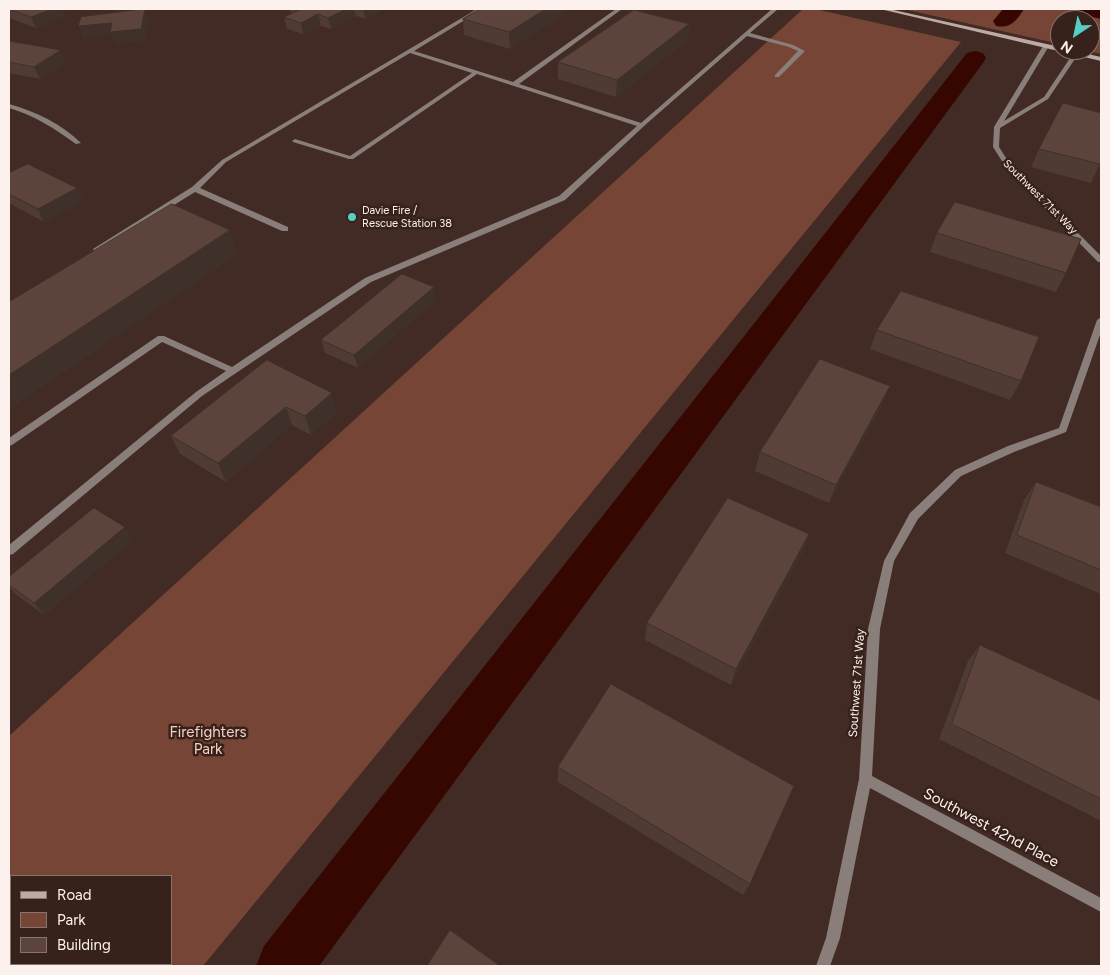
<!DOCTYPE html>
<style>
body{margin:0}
#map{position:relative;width:1110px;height:975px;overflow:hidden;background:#422b24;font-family:Figtree,sans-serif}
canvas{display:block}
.frame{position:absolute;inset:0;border:10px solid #fdf1ed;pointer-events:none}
.legend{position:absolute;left:10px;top:875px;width:162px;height:90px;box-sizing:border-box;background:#37221b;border:1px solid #86756f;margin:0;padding:6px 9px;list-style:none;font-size:15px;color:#fdf1ed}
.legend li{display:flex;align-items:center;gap:10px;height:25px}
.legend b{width:25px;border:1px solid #86756f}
.north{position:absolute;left:1050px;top:10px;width:50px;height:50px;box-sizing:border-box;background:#37221b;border:1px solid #86756f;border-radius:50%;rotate:214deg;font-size:14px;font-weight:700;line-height:20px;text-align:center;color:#fdf1ed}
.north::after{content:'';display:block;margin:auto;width:18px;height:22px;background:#55cec5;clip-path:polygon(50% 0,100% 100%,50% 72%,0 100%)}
</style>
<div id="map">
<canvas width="1110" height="975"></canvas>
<div class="frame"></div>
<ul class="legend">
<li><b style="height:6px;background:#bdaaa3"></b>Road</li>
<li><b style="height:14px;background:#774535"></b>Park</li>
<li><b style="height:14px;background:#5c443c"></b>Building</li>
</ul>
<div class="north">N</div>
</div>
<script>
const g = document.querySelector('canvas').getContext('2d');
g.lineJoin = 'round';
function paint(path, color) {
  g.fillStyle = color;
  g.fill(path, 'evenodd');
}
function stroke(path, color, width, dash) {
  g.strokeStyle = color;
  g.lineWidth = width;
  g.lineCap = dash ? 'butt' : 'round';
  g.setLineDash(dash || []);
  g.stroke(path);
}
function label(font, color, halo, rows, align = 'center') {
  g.font = font + ' Figtree,sans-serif';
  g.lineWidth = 5;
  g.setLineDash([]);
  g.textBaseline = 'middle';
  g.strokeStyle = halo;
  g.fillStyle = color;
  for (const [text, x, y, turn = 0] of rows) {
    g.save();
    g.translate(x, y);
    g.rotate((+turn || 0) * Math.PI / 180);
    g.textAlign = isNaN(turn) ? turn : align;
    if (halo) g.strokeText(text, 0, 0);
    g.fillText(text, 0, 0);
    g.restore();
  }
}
const green = new Path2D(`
 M803,9H815L961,42L203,966H9V736ZM11,876H171V964H11Z
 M903,9H1101V54L1085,50H1090V20H1060V44Z`);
const canal = new Path2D(`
 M1003,9H1024C1017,20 1011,29 996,26L993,21Z
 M1073,9H1101V19L1076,13Z
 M975,51L983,53L986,58L983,63L319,966H256L264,946L967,53Z`);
const lane = new Path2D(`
 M477,9H483L414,51L513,82L616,9H622L519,84L641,123L772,9H778L750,33L793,45L805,51L779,77H775V75L798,51L789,47L747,36L644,126L565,200L371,282L202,396L13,554L9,555V545L196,392L226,371L162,342L12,445L9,446V438L158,336H164L232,367L365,278L559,196L637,126L477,74L353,159H349L293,142L292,141L295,139L350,156L472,73L410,53L226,162L200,188L288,227V231H282L195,192L100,251H94L93,249L192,187L222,160Z`);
const street = new Path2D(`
 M1046,44L1049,46L1004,121L1044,97L1074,52L1079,53L1048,99L1000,128L999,147L1012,167L1101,256V262H1098L1007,169L993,147L994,127L1043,46Z
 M9,104C35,111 62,124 81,143L76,144C55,129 34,115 9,108Z
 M1101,317V332L1066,432L1014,452L961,476L918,519L894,561L880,629L872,776L1101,898V912L870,788L840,938L830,966H816L826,938L859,779L868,629L884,561L910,513L955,470L1008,446L1059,428L1097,320Z`);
const secondary = new Path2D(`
 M880,9H889L1060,47V50H1070L1101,57V61Z`);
const wall = new Path2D(`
 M9,9H62L65,17L36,28L9,18Z
 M290,9H378L379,12L365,19L356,16L331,29L321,26L303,34L287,29L284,17L291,14Z
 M480,9H564V14L510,49L464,35L463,19Z
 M689,24L687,41L616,97L558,79V62Z
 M9,41L66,62L40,79L9,73Z
 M1039,149L1101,162L1091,183L1031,167Z
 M9,173L77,188L83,201L44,222L9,203Z
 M937,233L1066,273L1056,292L930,252Z
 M436,300L358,368L325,353L321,340Z
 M877,330L1021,381L1010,400L870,349Z
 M267,360L337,412L311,435L292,425L226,482L180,454L171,436Z
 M882,405L829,503L755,471L760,452Z
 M1036,482L1101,507V594L1005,553L1024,500Z
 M809,534L803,552L731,685L645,640L647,623Z
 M133,540L44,615L14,593L9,587V577Z
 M980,645L1101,701V821L939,739L968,661Z
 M558,767L750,884L743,895L558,782Z`);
const shadedWall = new Path2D(`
 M52,9H62L65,17L36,28L31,17Z
 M145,9L149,20L145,41L115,44L111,35L83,38L78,26L112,23Z
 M346,9H354L356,16L331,29L328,18Z
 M363,9H378L379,12L365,19Z
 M546,9H564V14L510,49L509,32Z
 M318,14L321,26L303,34L301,23Z
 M689,24L687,41L616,97L617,80Z
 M61,50L66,62L40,79L34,67Z
 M77,188L83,201L44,222L38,209Z
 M230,230L238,254L10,409L9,407V375Z
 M434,287L436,300L358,368L354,355Z
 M890,386L882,405L829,503L836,485Z
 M332,393L337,412L311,435L305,416Z
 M286,407L292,425L226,482L218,463Z
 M125,527L133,540L44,615L34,603Z
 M809,534L803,552L731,685L736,669Z`);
const building = new Path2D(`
 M10,9H52L31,17Z
 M142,9H145L141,29L110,32L112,23L78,26L81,17Z
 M302,9H346L328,18L318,14L301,23L284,17Z
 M480,9H546L509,32L463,19Z
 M634,10L689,24L617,80L558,62Z
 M9,41L61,50L34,67L9,62Z
 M1063,103L1101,113V162L1100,164L1039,149Z
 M28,164L77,188L38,209L9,194V173Z
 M955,202L1081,239L1066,273L937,233Z
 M172,204L230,230L9,375V302Z
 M402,274L434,287L354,355L321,340Z
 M901,291L1039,337L1021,381L877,330Z
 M820,359L890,386L836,485L760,452Z
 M267,360L332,393L305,416L286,407L218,463L171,436Z
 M1036,482L1101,507V570L1017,535Z
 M728,498L809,534L736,669L647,623Z
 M94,508L125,527L34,603L9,585V577Z
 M980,645L1101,701V799L952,724Z
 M611,684L794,786L750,884L558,767Z
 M450,930L500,966H427Z`);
const markers = [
 [352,217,5,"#55cec5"]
];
const farStreetnames = [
 ["Southwest 71st Way",1040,197,45]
];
const farPoinames = [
 ["Davie Fire /",362,211],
 ["Rescue Station 38",362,224]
];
const streetNames = [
 ["Southwest 71st Way",857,683,-86]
];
const nearParknames = [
 ["Firefighters",208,733],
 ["Park",208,750]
];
const nearStreetnames = [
 ["Southwest 42nd Place",991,828,28]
];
paint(green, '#774535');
paint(canal, '#360600');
paint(lane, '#8a7e7a');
paint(street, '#8a7e7a');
paint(secondary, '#bdaaa3');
paint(wall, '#4f3a34');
paint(shadedWall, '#40302a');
paint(building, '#5c443c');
stroke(building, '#40302a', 1);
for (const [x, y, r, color] of markers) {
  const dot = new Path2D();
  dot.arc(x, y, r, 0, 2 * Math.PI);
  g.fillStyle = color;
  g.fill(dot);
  stroke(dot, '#37221b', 2);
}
label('11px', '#fdf1ed', '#37221b', farStreetnames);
label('11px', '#fdf1ed', '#37221b', farPoinames, 'left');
label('12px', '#fdf1ed', '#37221b', streetNames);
label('15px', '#f4d0c4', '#37221b', nearParknames);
label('15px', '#fdf1ed', '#37221b', nearStreetnames);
</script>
